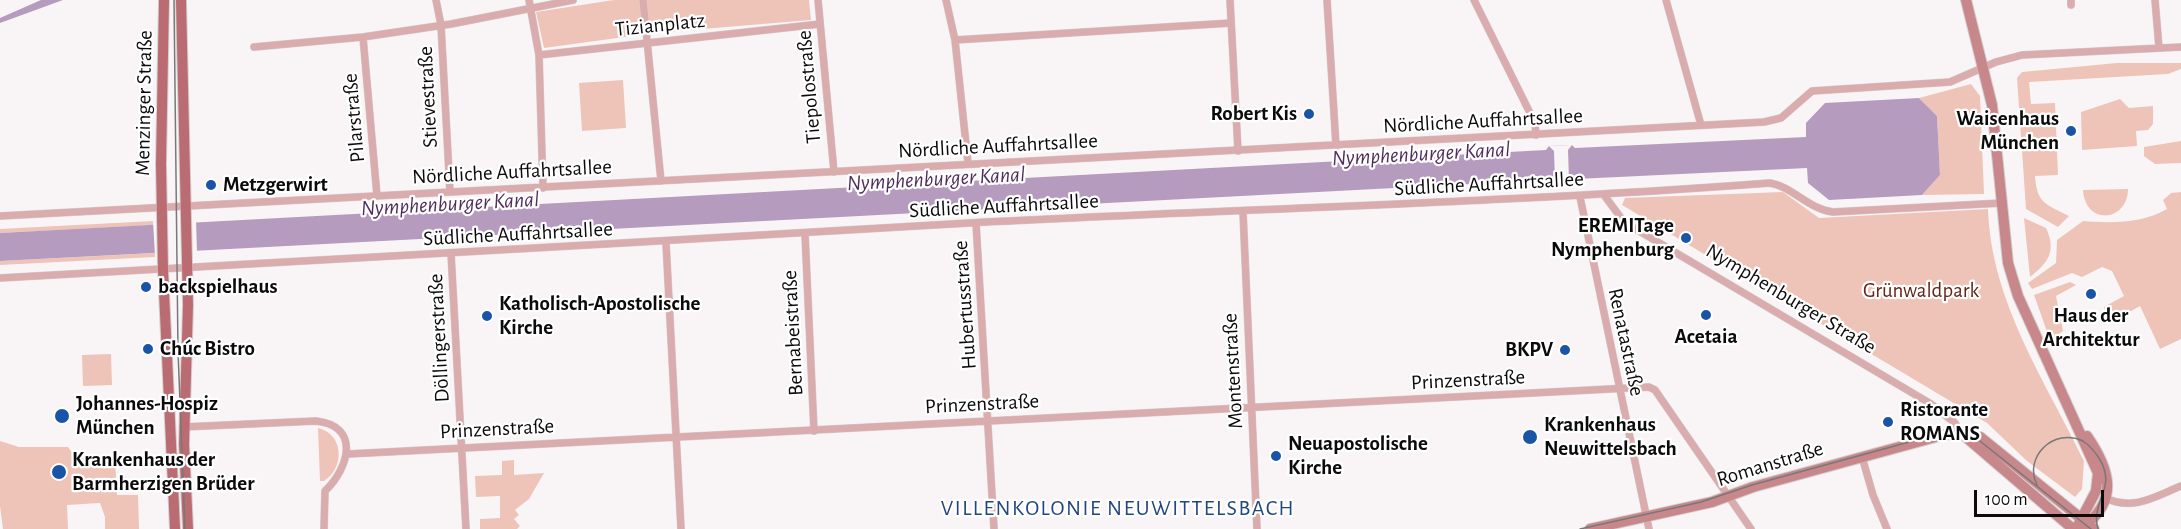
<!DOCTYPE html>
<meta charset="utf-8">
<style>
body{margin:0}
#map{position:relative;width:2181px;height:529px;overflow:hidden;background:#f9f5f6;font-family:"Alegreya Sans",sans-serif}
canvas{display:block}
.scale{position:absolute;left:1974px;top:490px;width:130px;height:27px;box-sizing:border-box;border:3px solid #0c0b0b;border-top:0;padding-left:8px;font-size:18px;line-height:21px;white-space:nowrap;color:#0c0b0b;-webkit-text-stroke:4px #fff;paint-order:stroke}
</style>
<div id="map">
<canvas width="2181" height="529"></canvas>
<div class="scale">100 m</div>
</div>
<script>
const g = document.querySelector('canvas').getContext('2d');
g.lineJoin = 'round';
function paint(path, color) {
  g.fillStyle = color;
  g.fill(path, 'evenodd');
}
function stroke(path, color, width, dash) {
  g.strokeStyle = color;
  g.lineWidth = width;
  g.lineCap = dash ? 'butt' : 'round';
  g.setLineDash(dash || []);
  g.stroke(path);
}
function label(font, color, halo, rows, align = 'center') {
  g.font = font + ' "Alegreya Sans",sans-serif';
  g.lineWidth = 4.5;
  g.setLineDash([]);
  g.textBaseline = 'middle';
  g.strokeStyle = halo;
  g.fillStyle = color;
  for (const [text, x, y, turn = 0] of rows) {
    g.save();
    g.translate(x, y);
    g.rotate((+turn || 0) * Math.PI / 180);
    g.textAlign = isNaN(turn) ? turn : align;
    if (halo) g.strokeText(text, 0, 0);
    g.fillText(text, 0, 0);
    g.restore();
  }
}
const green = new Path2D(`
 M614,0H809L811,20L654,33L544,48L536,12Z
 M2117,63H2181V69L2168,74L2029,82L2031,104L2055,103L2058,175L2035,176C2037,204 2046,204 2069,216L2058,227L2026,209L2017,78L2022,72Z
 M623,80L626,128L582,131L579,83Z
 M1971,84L1980,96L1984,194L1922,195L1940,175L1937,116L1919,98Z
 M2120,99L2129,108L2153,106V124L2148,130L2136,131L2137,146L2082,150L2081,112Z
 M2181,141V163L2155,164L2144,156V147Z
 M2128,189C2128,222 2085,226 2083,190Z
 M1783,192L1819,218L1988,209C1991,302 2045,380 2084,461L2082,489L2075,497L2027,461L1987,423L1622,205L1625,198Z
 M2181,192V339L2160,349L2140,306L2108,324L2104,307L2124,296L2112,271L2102,267L2082,277L2072,273L2032,289L2028,283L2056,263L2057,240L2083,221C2111,223 2141,224 2167,209L2163,200L2171,193Z
 M2024,218L2046,228C2057,251 2048,263 2030,277Z
 M153,221L154,225L0,233V229Z
 M155,253V257L0,265V261Z
 M2070,282L2076,285L2056,296L2063,331L2050,340L2034,295Z
 M111,354L112,385L83,386L82,355Z
 M318,428C344,434 345,468 324,481H320Z
 M0,441L19,447H68L76,458L112,456L115,459L117,495H138L139,529H105V517L100,503L67,505L68,529H3L0,506Z
 M514,460V475L544,473L529,499L515,510L519,515L514,519L520,526L517,529H480V519L500,518V496L476,497L475,476L502,475V461Z`);
const water = new Path2D(`
 M41,0H63L0,23V18Z
 M1919,98L1937,116L1940,175L1922,195L1829,200L1808,183L1807,168L1576,179L1573,183L1551,184L1547,180L0,261V233L1546,150L1549,146L1572,145L1575,148L1806,137V123L1825,103Z`);
const pier = new Path2D(`
 M1572,145L1568,150L1569,180L1573,183L1551,184L1555,180L1554,151L1549,146Z
 M196,219L197,253L155,256L153,221Z`);
const street = new Path2D(`
 M436,0L441,25L450,192
 M529,0L539,55L543,188
 M643,0L661,181
 M818,0L834,172
 M946,0L955,40L968,163
 M1230,0L1238,151
 M1327,0L1336,146
 M1474,0L1535,123L1536,135
 M1666,0L1701,125
 M2071,0V5
 M2155,0L2159,48
 M363,37L377,196
 M955,40L1231,23
 M254,47L363,37L451,24L573,0
 M539,55L820,24
 M1604,195L1624,222L1931,404L1955,423L1961,433
 M1580,197L1649,529
 M1243,212L1257,529
 M0,216L1764,122L1781,118L1812,91L1950,82L1996,62L2022,55L2181,47
 M976,223L994,529
 M805,234L814,431
 M666,243L681,529
 M451,253L466,529
 M0,278C323,262 646,241 969,223C1236,209 1503,203 1770,183C1793,187 1808,209 1833,212L2002,203
 M183,427L316,421C361,426 349,468 325,491L324,529
 M348,454L1649,387L1655,390L1751,529
 M1862,457L1873,495L1887,529
 M2105,498C2134,511 2154,497 2181,486`);
const secondary = new Path2D(`
 M1966,0L1992,105L2008,263L2018,296L2098,473L2096,491L2076,529
 M1961,433L2073,529
 M2083,527C2120,500 2109,468 2087,436
 M1590,529L1712,502L1753,487L1943,435L1961,433L1980,437L2094,529`);
const primary = new Path2D(`
 M164,0L161,164L163,270L175,529
 M181,0L188,305L184,444L188,529`);
const tram = new Path2D(`
 M174,0L178,351L185,529
 M2037,485C2023,457 2054,427 2083,441C2089,445 2095,452 2099,458C2118,489 2090,501 2098,529
 M1580,529L1701,502L1752,485L1942,433L1960,431L1971,434L2091,529`);
const markers = [
 [1309,114,6,"#1a54a6"],
 [2071,131,6,"#1a54a6"],
 [211,185,6,"#1a54a6"],
 [1686,238,6,"#1a54a6"],
 [146,287,6,"#1a54a6"],
 [2091,294,6,"#1a54a6"],
 [1706,315,6,"#1a54a6"],
 [487,316,6,"#1a54a6"],
 [148,349,6,"#1a54a6"],
 [1565,350,6,"#1a54a6"],
 [62,416,8,"#1a54a6"],
 [1888,422,6,"#1a54a6"],
 [1530,437,8,"#1a54a6"],
 [1276,456,6,"#1a54a6"],
 [59,472,8,"#1a54a6"]
];
const streetNames = [
 ["Tizianplatz",660,25,-6],
 ["Tiepolostraße",809,87,-95],
 ["Stievestraße",428,97,-93],
 ["Menzinger Straße",144,103,-89],
 ["Pilarstraße",354,118,-95],
 ["Nördliche Auffahrtsallee",1483,121,-3],
 ["Nördliche Auffahrtsallee",998,146,-3],
 ["Nördliche Auffahrtsallee",512,172,-3],
 ["Südliche Auffahrtsallee",1489,184,-3],
 ["Südliche Auffahrtsallee",1004,206,-3],
 ["Südliche Auffahrtsallee",518,234,-3],
 ["Nymphenburger Straße",1791,299,31],
 ["Hubertusstraße",965,305,-94],
 ["Bernabeistraße",793,333,-93],
 ["Döllingerstraße",439,338,-93],
 ["Renatastraße",1626,342,78],
 ["Montenstraße",1233,371,-93],
 ["Prinzenstraße",1468,380,-3],
 ["Prinzenstraße",982,404,-3],
 ["Prinzenstraße",497,429,-3],
 ["Romanstraße",1770,464,-17]
];
const poiNames = [
 ["Robert Kis",1297,114,"right"],
 ["Waisenhaus",2059,119,"right"],
 ["München",2059,143,"right"],
 ["Metzgerwirt",223,185],
 ["EREMITage",1674,226,"right"],
 ["Nymphenburg",1674,250,"right"],
 ["backspielhaus",158,287],
 ["Katholisch-Apostolische",499,304],
 ["Kirche",499,328],
 ["Haus der",2091,316,"center"],
 ["Architektur",2091,340,"center"],
 ["Acetaia",1706,337,"center"],
 ["Chúc Bistro",160,349],
 ["BKPV",1553,350,"right"],
 ["Johannes-Hospiz",76,404],
 ["München",76,428],
 ["Ristorante",1900,410],
 ["ROMANS",1900,434],
 ["Krankenhaus",1544,425],
 ["Neuwittelsbach",1544,449],
 ["Neuapostolische",1288,444],
 ["Kirche",1288,468],
 ["Krankenhaus der",72,460],
 ["Barmherzigen Brüder",72,484]
];
const parkNames = [
 ["Grünwaldpark",1921,291]
];
const waterNames = [
 ["Nymphenburger Kanal",1421,154,-3],
 ["Nymphenburger Kanal",936,179,-3],
 ["Nymphenburger Kanal",450,204,-3]
];
const neighbourhoodNames = [
 ["VILLENKOLONIE NEUWITTELSBACH",1118,508]
];
paint(green, '#eec4b8');
paint(water, '#b59bbe');
paint(pier, '#f9f5f6');
stroke(street, '#d3d0d0', 8);
stroke(secondary, '#d3d0d0', 12);
stroke(primary, '#d3d0d0', 12);
stroke(street, '#daacae', 7);
stroke(secondary, '#c8878b', 10);
stroke(primary, '#bb6c72', 10);
stroke(tram, '#7a7778', 1.5);
for (const [x, y, r, color] of markers) {
  const dot = new Path2D();
  dot.arc(x, y, r, 0, 2 * Math.PI);
  g.fillStyle = color;
  g.fill(dot);
  stroke(dot, '#fff', 2);
}
label('21px', '#0c0b0b', '#fff', streetNames);
label('bold 21px', '#0c0b0b', '#fff', poiNames, 'left');
label('21px', '#612719', '#fff', parkNames);
label('italic 22px', '#502d5c', '#fff', waterNames);
g.letterSpacing = '1.5px';
label('22px', '#23487d', '#fff', neighbourhoodNames);
g.letterSpacing = '0px';
</script>
